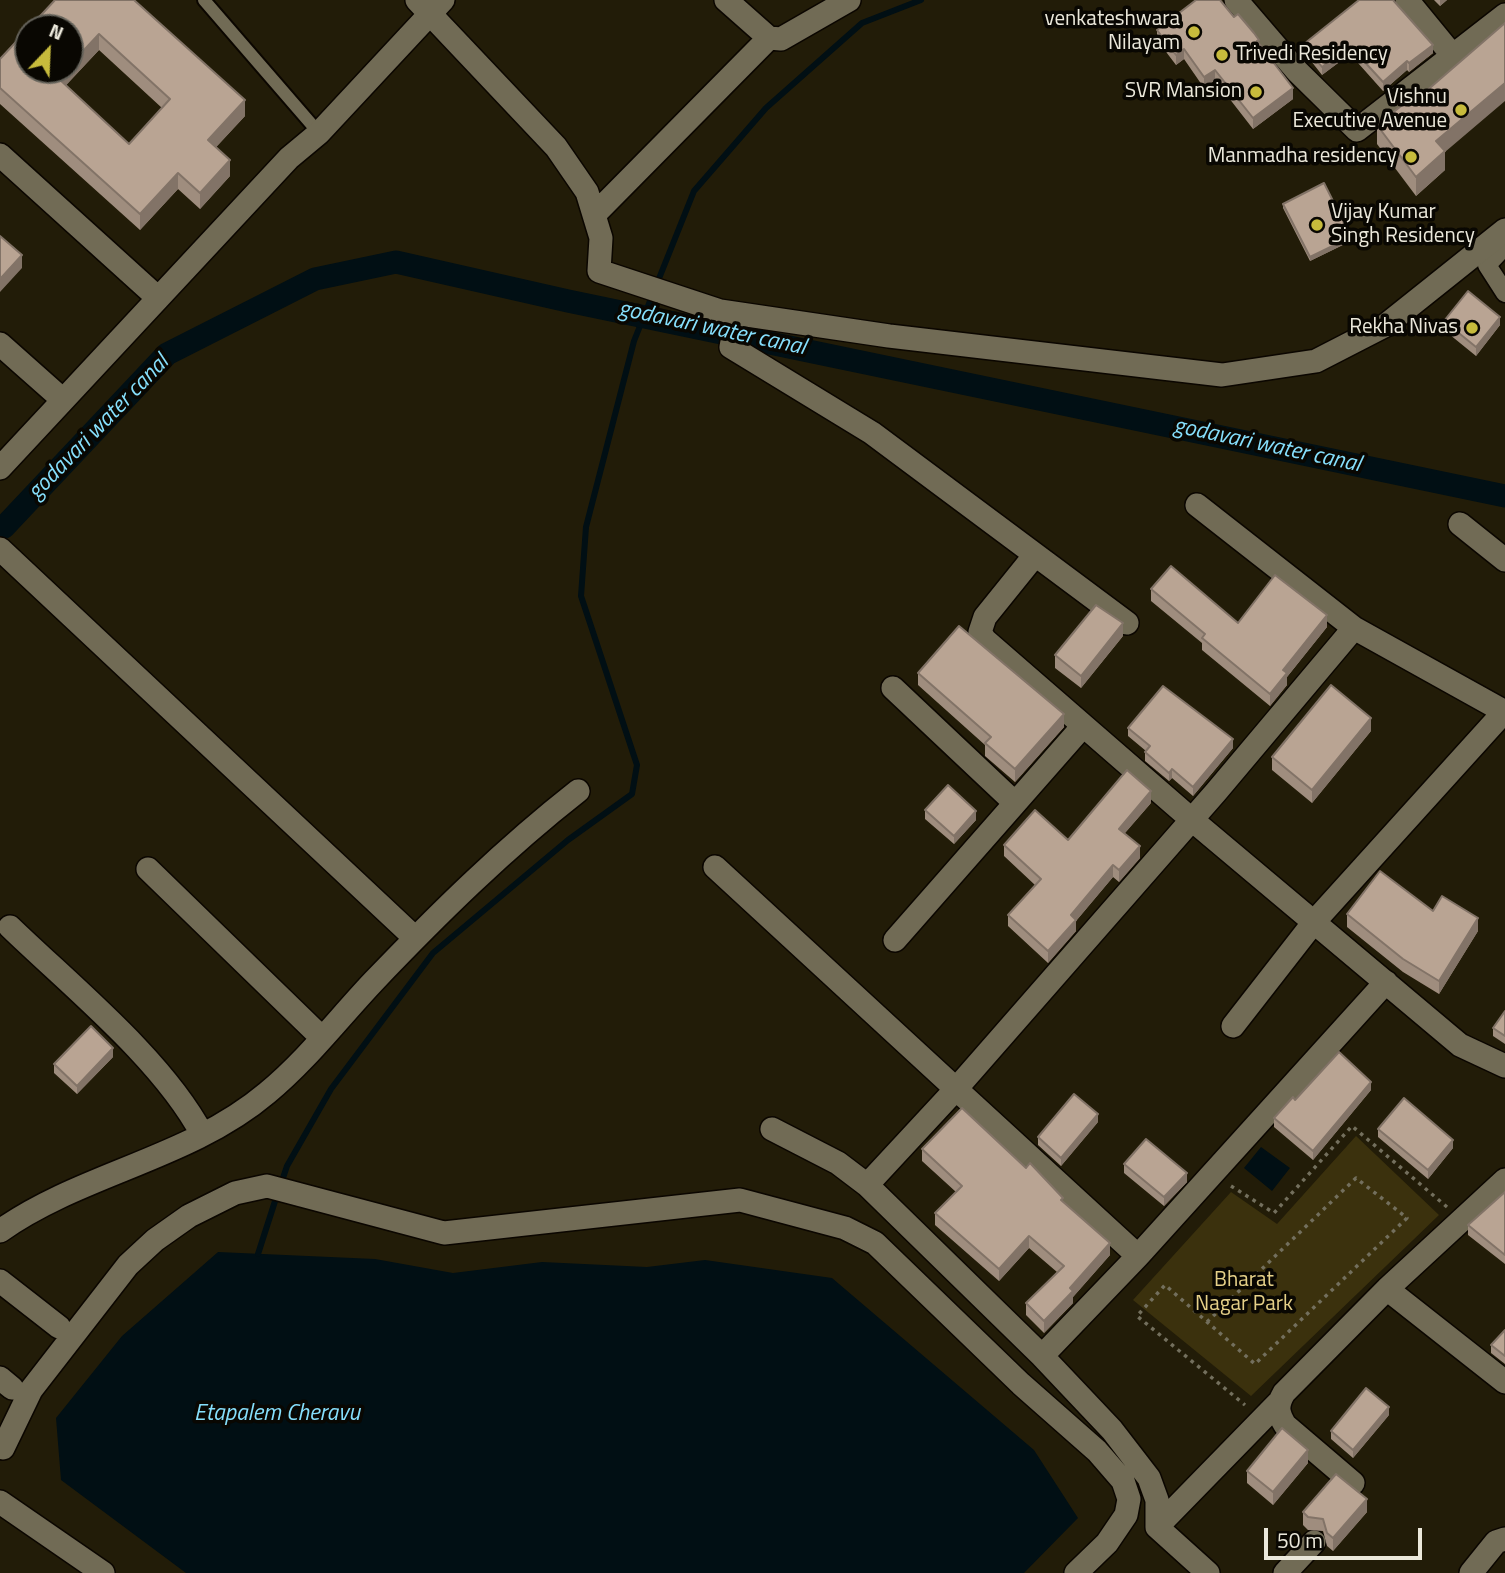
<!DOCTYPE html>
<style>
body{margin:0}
#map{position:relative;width:1505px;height:1573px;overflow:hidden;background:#221c08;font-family:"Titillium Web",sans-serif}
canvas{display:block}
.north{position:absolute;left:14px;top:14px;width:70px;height:70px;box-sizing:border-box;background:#090702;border:2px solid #636159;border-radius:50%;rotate:23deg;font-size:19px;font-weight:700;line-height:28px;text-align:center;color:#ebe8db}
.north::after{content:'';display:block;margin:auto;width:24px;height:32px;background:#c7bb3c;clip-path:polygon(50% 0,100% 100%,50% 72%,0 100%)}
.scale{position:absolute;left:1264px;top:1528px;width:158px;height:32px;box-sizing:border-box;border:4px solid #ebe8db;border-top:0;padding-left:9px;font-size:21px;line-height:24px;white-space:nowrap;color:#ebe8db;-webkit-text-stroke:5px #090702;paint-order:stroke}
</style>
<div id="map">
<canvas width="1505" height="1573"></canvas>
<div class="north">N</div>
<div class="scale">50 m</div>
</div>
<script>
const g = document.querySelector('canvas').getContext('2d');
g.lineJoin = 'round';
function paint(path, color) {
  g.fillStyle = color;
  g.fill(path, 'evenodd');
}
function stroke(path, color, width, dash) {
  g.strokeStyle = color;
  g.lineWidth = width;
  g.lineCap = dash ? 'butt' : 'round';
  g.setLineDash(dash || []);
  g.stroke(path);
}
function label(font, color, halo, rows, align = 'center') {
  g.font = font + ' "Titillium Web",sans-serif';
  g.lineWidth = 7;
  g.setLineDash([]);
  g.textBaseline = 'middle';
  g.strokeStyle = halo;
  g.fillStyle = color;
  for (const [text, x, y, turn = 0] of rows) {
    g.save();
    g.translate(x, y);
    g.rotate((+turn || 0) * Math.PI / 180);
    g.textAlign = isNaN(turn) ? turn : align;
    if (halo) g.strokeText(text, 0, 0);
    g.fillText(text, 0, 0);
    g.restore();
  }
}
const green = new Path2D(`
 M1356,1136L1439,1215L1251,1396L1133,1300L1231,1192L1277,1224Z`);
const water = new Path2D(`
 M1261,1147L1290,1168L1272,1191L1244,1168Z
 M218,1252L375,1259L453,1273L542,1262L647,1267L705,1260L832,1278L1034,1450L1078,1518L1024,1573H186L61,1480L56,1418L122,1336Z`);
const stream = new Path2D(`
 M281,1184L287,1166L331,1089L433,953L568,840L632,794L637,765L581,596L586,527L634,341L694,191L766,108L862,23L921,0
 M258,1254L277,1195`);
const canal = new Path2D(`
 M4,527L167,354L315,279L396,262L568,301L1505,496`);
const path = new Path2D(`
 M1231,1186L1274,1213L1352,1126L1447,1207
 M1207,1322L1356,1178L1407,1218L1255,1364L1165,1285L1137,1316L1245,1405`);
const service = new Path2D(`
 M204,0L319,133`);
const pedestrian = new Path2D(`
 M1505,246L1487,265L1505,293`);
const minor = new Path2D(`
 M417,0L556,147L587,192L601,238L599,271L720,311L735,326L731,347L872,433L1127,623
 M726,0L769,38L781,39L849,0
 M1236,0L1297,71L1357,130L1505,15
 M1407,0L1453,56
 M0,155L158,298
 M594,215L769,38
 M720,311L889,336L1222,375L1316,361L1386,325L1505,230
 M0,344L63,400
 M0,468L289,158L319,133L443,0
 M1197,505L1354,628L1505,712
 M1460,524L1505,560
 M0,549L415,938
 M1035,555L985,617L980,632L985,640L1191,819L1460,1045L1505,1066
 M1354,628L1216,792L956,1089L1138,1256L1386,982
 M893,688L1015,803
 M715,867L956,1089L867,1185L1042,1356L1112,1430L1149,1478L1157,1500V1527L1208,1573
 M148,869L321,1037
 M10,927C71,986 162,1059 202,1134
 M895,940L1083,726
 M1233,1026L1314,922L1504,712
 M772,1129L838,1163L867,1185
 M0,1231C82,1173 189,1159 267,1093C306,1061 339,1018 373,982C438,914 504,849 578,791
 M0,1281L59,1327
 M1387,1289L1505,1382
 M1042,1356L1138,1256
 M0,1378L12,1388
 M3,1448L31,1390L128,1265L155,1240L189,1216L235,1193L267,1186L444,1233L740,1200L845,1228L875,1243L1021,1384L1097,1451L1123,1481L1129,1499L1126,1515L1107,1543L1076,1573
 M1353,1483L1285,1425C1277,1412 1277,1405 1284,1393L1387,1289L1505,1180
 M0,1502L103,1573
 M1157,1527L1278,1403
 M1285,1573L1314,1542
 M1471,1573L1496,1542L1505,1539`);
const wall = new Path2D(`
 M55,0L245,116L216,147L230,176L200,209L178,189L140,230L0,104V59ZM99,50L162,108L129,144L66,85Z
 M1359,0L1433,53L1409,72L1407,70L1383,91L1350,54L1322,75L1304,52V44Z
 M1434,0H1447L1440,6Z
 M1234,17L1259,44L1293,99L1253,129L1215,80L1204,88L1184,59L1176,65L1157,40V30Z
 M1377,125L1445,152V170L1416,196L1377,144Z
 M1283,204L1351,241L1310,261L1283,208Z
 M1444,321L1500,325L1476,356L1444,330Z
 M1151,589L1238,623L1327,627L1287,677V685L1270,706L1202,650V643L1151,601Z
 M1123,636L1081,688L1055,668V655Z
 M918,673L1064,727L1015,782L985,756V745L918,685Z
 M1128,728L1233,748L1193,796L1172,778L1169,781L1145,761V752L1146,751L1128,736Z
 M1371,731L1312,803L1272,770V757Z
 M1151,803L1124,834L1140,858L1119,882L1113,877L1076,921V931L1048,963L1008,926V915L1035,885L1004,856V845L1068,840Z
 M925,810L976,820L954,844L925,819Z
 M1433,911L1478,931L1439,994L1403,972L1347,927V914Z
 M1505,1011V1044L1493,1036V1028Z
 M113,1057L77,1094L54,1073V1064Z
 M1371,1090L1313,1160L1274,1127V1118L1295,1100Z
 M1098,1122L1061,1166L1038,1145V1137Z
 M1378,1129L1453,1148L1428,1179L1378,1137Z
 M922,1149L1063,1202L1110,1255L1073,1297V1303L1044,1333L1026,1315V1303L1057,1272L1029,1248L999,1281L935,1225V1213L956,1192L922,1161Z
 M1124,1164L1187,1182L1164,1206L1124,1173Z
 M1505,1192V1264L1468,1235V1225Z
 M1505,1330V1364L1491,1353V1345Z
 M1389,1415L1353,1458L1331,1439V1431Z
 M1308,1463L1273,1505L1247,1483V1471Z
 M1303,1512H1367L1333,1551L1327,1546L1323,1531L1308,1530L1303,1525Z`);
const shadedWall = new Path2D(`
 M1440,0H1447L1440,6Z
 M99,34V50L58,94V78L66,70H70V65Z
 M1433,45V53L1409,72V63Z
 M1350,46V54L1322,75V67Z
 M1184,49V59L1176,65V55Z
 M1407,61V70L1383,91V82Z
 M1215,70V80L1204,88V77Z
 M1505,83V101L1445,152V170L1416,196V177L1436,141Z
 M1293,88V99L1253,129V118Z
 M245,100V116L208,156V140Z
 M230,160V176L200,209V193Z
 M178,173V189L140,230V214Z
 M1351,237V241L1310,261V257Z
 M22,255V268L0,292V279Z
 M1500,317V325L1476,356V347Z
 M1327,615V627L1287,677V685L1270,706V694L1283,670Z
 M1123,623V636L1081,688V676Z
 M1064,714V727L1015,782V769Z
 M1371,718V731L1312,803V790Z
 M1233,739V748L1193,796V787Z
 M1172,769V778L1169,781V773Z
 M1151,791V803L1119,840V829Z
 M976,811V820L954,844V836Z
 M1140,846V858L1119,882V870Z
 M1113,865V877L1076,921V931L1048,963V951L1071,915Z
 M1478,918V931L1439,994V981Z
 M113,1048V1057L77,1094V1086Z
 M1371,1082V1090L1313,1160V1151Z
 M1098,1114V1122L1061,1166V1158Z
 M1453,1140V1148L1428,1179V1170Z
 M1187,1173V1182L1164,1206V1197Z
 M1029,1236V1248L999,1281V1269Z
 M1110,1243V1255L1073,1297V1303L1044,1333V1321L1070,1288Z
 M1389,1407V1415L1353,1458V1450Z
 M1308,1450V1463L1273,1505V1492Z
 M1367,1499V1512L1333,1551V1538Z`);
const building = new Path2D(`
 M55,0H134L245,100L208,140L230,160L200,193L178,173L140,214L0,88V59L28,29V70H66L58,78L129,144L170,99L99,34L70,65V28H29Z
 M1196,0H1220L1234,17L1238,14L1254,33L1259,40L1257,41L1293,88L1253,118L1215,70L1204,77L1184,49L1176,55L1157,30Z
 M1359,0H1393L1433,45L1409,63L1407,61L1383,82L1350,46L1322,67L1304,44Z
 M1505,23V83L1436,141L1445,151L1416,177L1377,125L1405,103L1409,106Z
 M1324,183L1351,237L1310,257L1283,204Z
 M0,236L22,255L0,279Z
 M1468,291L1500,317L1476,347L1444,321Z
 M1171,566L1238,623L1275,575L1327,615L1283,670L1287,673L1270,694L1202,638L1205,634L1151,589Z
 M1096,605L1123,623L1081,676L1055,655Z
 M959,626L1064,714L1015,769L985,743L991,737L918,673Z
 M1331,685L1371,718L1312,790L1272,757Z
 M1163,686L1233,739L1193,787L1172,769L1169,773L1145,752L1150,746L1128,728Z
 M1127,770L1151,791L1119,829L1140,846L1119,870L1113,865L1071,915L1076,920L1048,951L1008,915L1041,879L1004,845L1035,810L1068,840Z
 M948,785L976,811L954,836L925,810Z
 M1380,871L1433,911L1442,896L1478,918L1439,981L1403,959L1347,914Z
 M1505,1011V1036L1493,1028Z
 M91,1026L113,1048L77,1086L54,1064Z
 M1339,1052L1371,1082L1313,1151L1274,1118L1293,1097L1295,1100Z
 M1074,1094L1098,1114L1061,1158L1038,1137Z
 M1404,1098L1453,1140L1428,1170L1378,1129Z
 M962,1108L1026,1168L1030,1163L1063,1198L1061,1200L1110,1243L1070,1288L1073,1291L1044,1321L1026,1303L1064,1266L1029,1236L999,1269L935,1213L962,1186L922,1149Z
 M1146,1139L1187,1173L1164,1197L1124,1164Z
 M1505,1192V1255L1468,1225Z
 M1505,1330V1356L1491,1345Z
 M1366,1388L1389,1407L1353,1450L1331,1431Z
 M1282,1428L1308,1450L1273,1492L1247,1471Z
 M1336,1474L1367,1499L1333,1538L1327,1533L1323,1519L1308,1517L1303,1512Z`);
const markers = [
 [1194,32,7,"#c7bb3c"],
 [1222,55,7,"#c7bb3c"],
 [1256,92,7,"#c7bb3c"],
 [1461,110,7,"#c7bb3c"],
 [1411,157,7,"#c7bb3c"],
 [1317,225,7,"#c7bb3c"],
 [1472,328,7,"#c7bb3c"]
];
const poiNames = [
 ["venkateshwara",1180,20],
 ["Nilayam",1180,44],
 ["Trivedi Residency",1236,55,"left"],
 ["SVR Mansion",1242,92],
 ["Vishnu",1447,98],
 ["Executive Avenue",1447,122],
 ["Manmadha residency",1397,157],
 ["Vijay Kumar",1331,213,"left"],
 ["Singh Residency",1331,237,"left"],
 ["Rekha Nivas",1458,328]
];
const parkNames = [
 ["Bharat",1244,1281],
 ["Nagar Park",1244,1305]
];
const waterNames = [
 ["godavari water canal",712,329,12],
 ["godavari water canal",99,428,-46],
 ["godavari water canal",1267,446,12],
 ["Etapalem Cheravu",277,1414]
];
paint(green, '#3b310d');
paint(water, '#010f14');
stroke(stream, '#010f14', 6);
stroke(canal, '#010f14', 23);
stroke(service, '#0b0600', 16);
stroke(pedestrian, '#0b0600', 21);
stroke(minor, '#0b0600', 26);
stroke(path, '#736f5d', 3.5, [3.5, 5]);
stroke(service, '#716b55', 12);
stroke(pedestrian, '#716b55', 18);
stroke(minor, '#716b55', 23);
paint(wall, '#9f8d7e');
paint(shadedWall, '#827367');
paint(building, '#b9a493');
stroke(building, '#827367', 2);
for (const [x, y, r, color] of markers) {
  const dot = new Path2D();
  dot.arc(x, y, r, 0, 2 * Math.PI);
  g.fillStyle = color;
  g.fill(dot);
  stroke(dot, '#090702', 2.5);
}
label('21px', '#ebe8db', '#090702', poiNames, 'right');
label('21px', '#e5d088', '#090702', parkNames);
label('italic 23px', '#86dffc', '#090702', waterNames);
</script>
